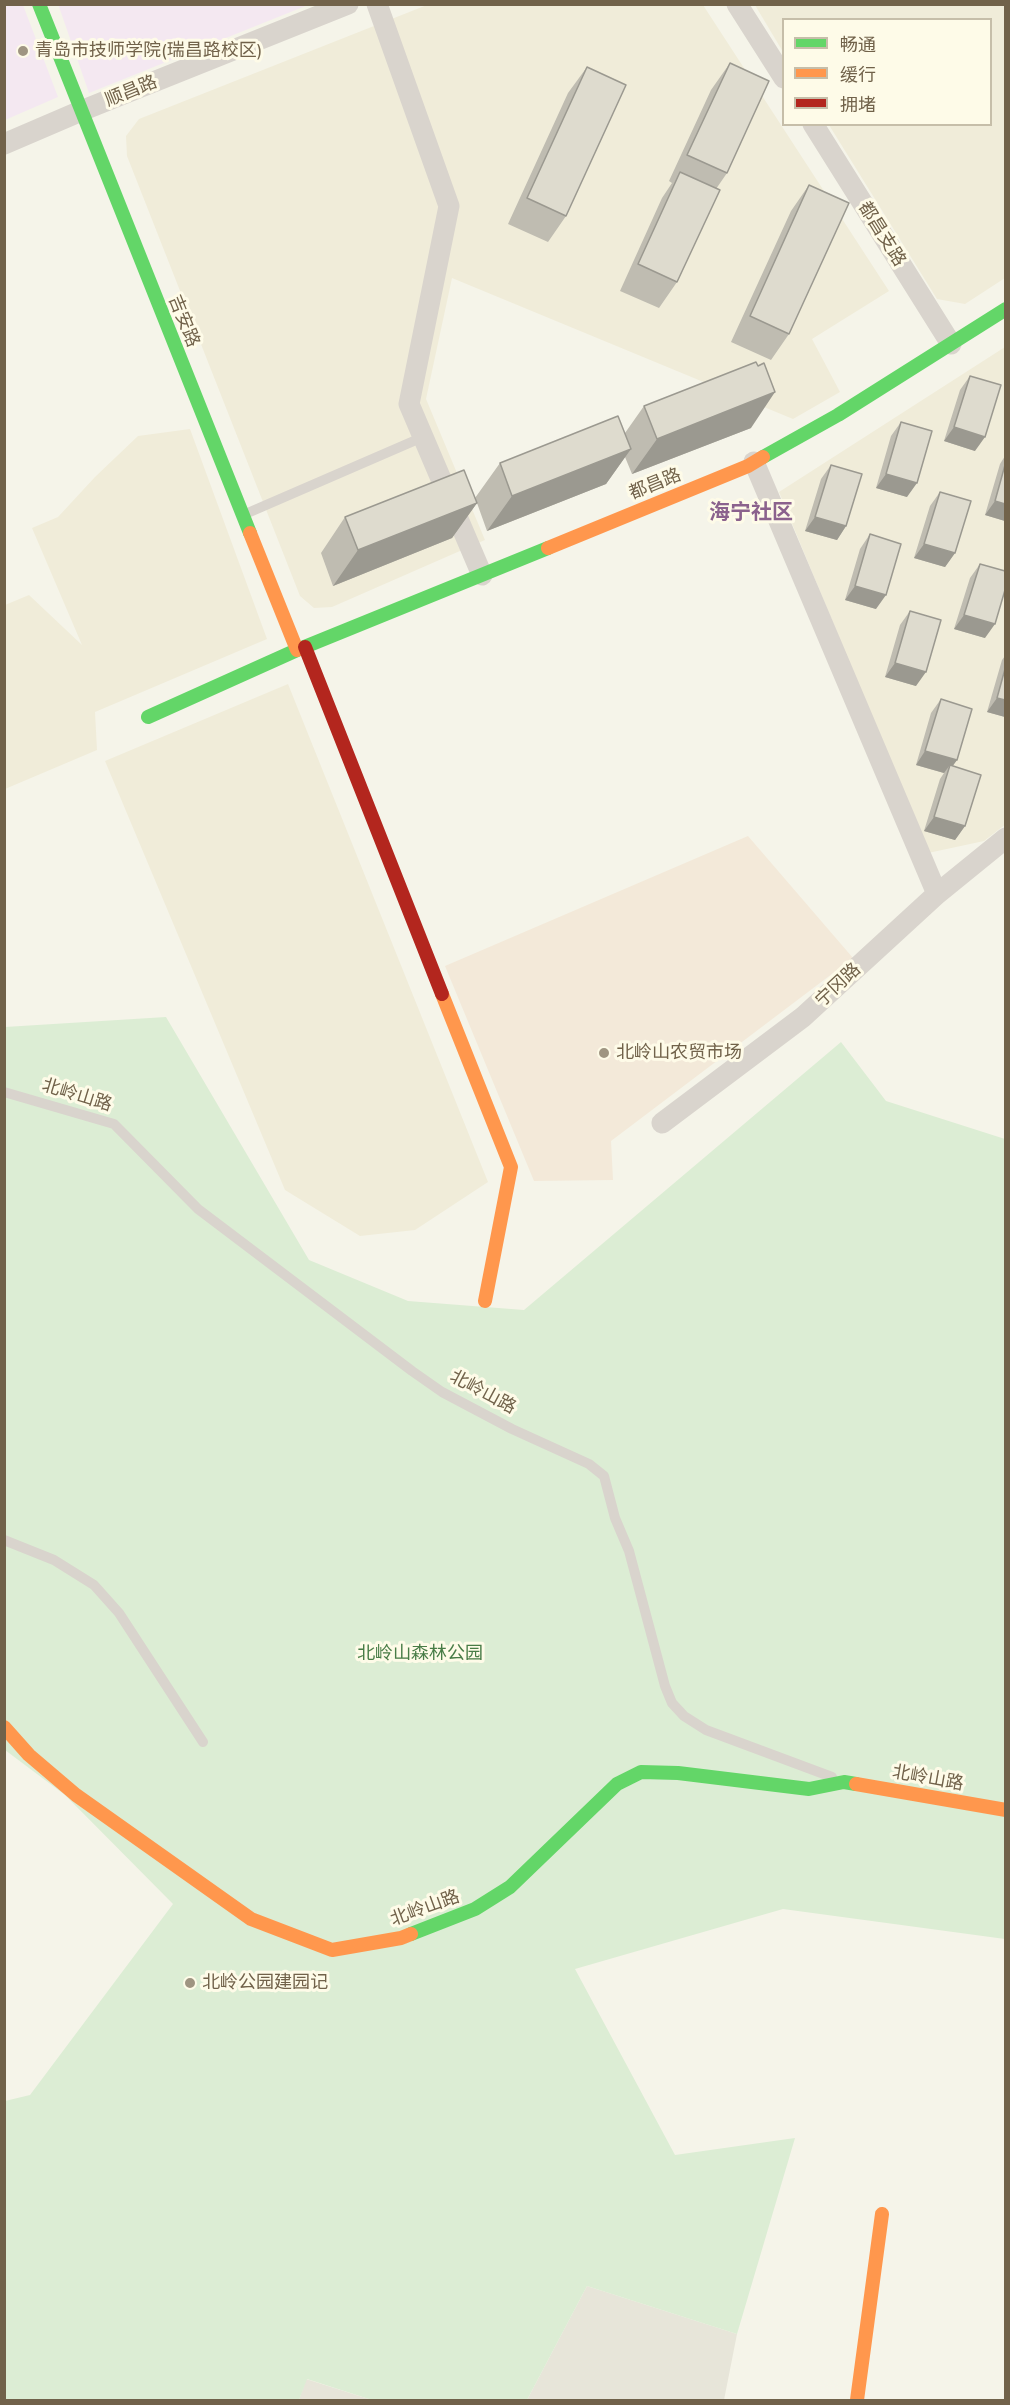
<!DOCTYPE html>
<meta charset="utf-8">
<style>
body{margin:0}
#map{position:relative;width:1010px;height:2405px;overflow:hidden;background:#f5f4e9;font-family:Mulish,"Noto Sans SC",sans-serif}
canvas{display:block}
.frame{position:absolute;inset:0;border:6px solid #71624a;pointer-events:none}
.legend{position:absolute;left:782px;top:18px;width:210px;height:108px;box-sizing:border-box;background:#fefbe8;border:2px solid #c6bea9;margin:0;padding:8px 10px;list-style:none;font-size:18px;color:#71624a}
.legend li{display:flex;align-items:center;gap:12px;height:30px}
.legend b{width:30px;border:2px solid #c6bea9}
</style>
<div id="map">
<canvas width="1010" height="2405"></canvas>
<div class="frame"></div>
<ul class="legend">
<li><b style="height:8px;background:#63d668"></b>畅通</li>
<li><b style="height:8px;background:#ff974d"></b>缓行</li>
<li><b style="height:8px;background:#b3261e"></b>拥堵</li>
</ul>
</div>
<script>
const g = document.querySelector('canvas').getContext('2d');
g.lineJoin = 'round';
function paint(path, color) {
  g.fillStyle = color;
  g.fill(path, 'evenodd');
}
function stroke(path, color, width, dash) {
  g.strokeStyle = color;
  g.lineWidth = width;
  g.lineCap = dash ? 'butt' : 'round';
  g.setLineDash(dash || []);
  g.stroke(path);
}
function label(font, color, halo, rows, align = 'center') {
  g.font = font + ' Mulish,"Noto Sans SC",sans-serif';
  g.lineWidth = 6;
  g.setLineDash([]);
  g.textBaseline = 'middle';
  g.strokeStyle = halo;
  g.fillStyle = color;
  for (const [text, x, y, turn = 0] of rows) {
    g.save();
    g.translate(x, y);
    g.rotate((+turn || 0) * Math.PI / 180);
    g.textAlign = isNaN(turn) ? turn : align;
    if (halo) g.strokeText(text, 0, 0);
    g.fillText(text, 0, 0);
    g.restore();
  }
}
const residential = new Path2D(`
 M427,5H703L889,291L812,339L840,392L793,419L452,278L426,399L485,540L332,607L314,608L300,596L127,156L126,136L139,119Z
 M755,5H1005V278L965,304L937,299L829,125L990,124V20H784L783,52Z
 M1005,347L1006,824L984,841L928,853L779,492Z
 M190,429L267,639L95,712L97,750L5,789V605L29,595L82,645L32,528L58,517L95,477L138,436Z
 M288,684L488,1182L415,1230L360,1236L285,1190L105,761Z`);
const commercial = new Path2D(`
 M748,836L853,958L611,1141L613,1180L534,1181L445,966Z`);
const industrial = new Path2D(`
 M587,2286L737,2334L724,2400H527Z
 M306,2379L372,2400H299Z`);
const education = new Path2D(`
 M5,4L23,5L58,97L5,120Z
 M58,4L308,5L89,93Z`);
const green = new Path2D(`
 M166,1017L309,1260L408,1301L524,1310L841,1042L886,1101L1005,1139V1939L783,1909L575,1969L675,2155L795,2138L737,2334L587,2286L527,2400H372L307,2379L299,2400H5V2101L30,2095L173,1904L65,1795L5,1750V1027Z`);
const lane = new Path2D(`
 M243,515L423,437
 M4,1092L114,1124L198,1209L412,1371L442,1392L512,1429L589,1464L604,1476L615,1518L629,1551L665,1686L672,1703L684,1716L706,1730L832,1777
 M4,1540L54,1560L94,1585L119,1613L203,1742`);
const street = new Path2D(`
 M377,4L449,206L409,404L482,575
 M737,4L784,78
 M813,124L951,344
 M4,144L81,111L348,4
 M754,462L937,894
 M662,1123L803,1017L937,894L1006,838`);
const fast = new Path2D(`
 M39,4L250,533
 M763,457L838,415L1006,309
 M148,717L297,650L548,548
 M411,1934L475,1909L510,1887L617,1784L641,1772L678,1773L809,1789L844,1782L856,1784`);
const slow = new Path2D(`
 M250,533L297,650
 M548,548L748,466L763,457
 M442,994L511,1167L485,1301
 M4,1727L29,1755L76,1795L251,1919L332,1950L401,1938L411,1934
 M856,1784L1006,1810
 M857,2400L882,2214`);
const jam = new Path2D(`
 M305,647L442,994`);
const wall = new Path2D(`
 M730,63L727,173L716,189L677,282L659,308L620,291L662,198L672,183L669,181L711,90Z
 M587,67L566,216L548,242L508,224L568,93Z
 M809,185L789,334L771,360L731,342L791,211Z
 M970,376L975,451L944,441L960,390Z
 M644,406L751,428L632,474L625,457L606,484L487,531L477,503L452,538L333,586L321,553L345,517L475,498L500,463L625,433Z
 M901,422L907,497L876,488L891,436Z
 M1005,456V521L985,515L1000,464Z
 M831,465L846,526L837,540L805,531L821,479Z
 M940,492L955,553L945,567L914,558L930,506Z
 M870,534L876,609L845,600L860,549Z
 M980,564L985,638L954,629L970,578Z
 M910,611L916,686L885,677L900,625Z
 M1005,656V717L987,712L1002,660Z
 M941,699L957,760L952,766L965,826L955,840L924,831L940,779L944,773L916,765L931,713Z`);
const shadedWall = new Path2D(`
 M775,392L751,428L632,474L657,439Z
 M954,427L985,437L975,451L944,441Z
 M631,449L606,484L487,531L512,496Z
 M886,474L917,483L907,497L876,488Z
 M995,501L1005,504V521L985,515Z
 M477,503L452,538L333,586L358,550Z
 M815,517L846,526L837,540L805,531Z
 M924,544L955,553L945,567L914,558Z
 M855,586L886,595L876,609L845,600Z
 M964,615L995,624L985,638L954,629Z
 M895,663L926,672L916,686L885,677Z
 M997,698L1005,700V717L987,712Z
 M925,751L957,760L947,774L950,765L944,773L916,765Z
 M934,817L965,826L955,840L924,831Z`);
const building = new Path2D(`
 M730,63L769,81L727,173L687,155Z
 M587,67L626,85L566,216L527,198Z
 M680,172L720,190L677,282L638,264Z
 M809,185L849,203L789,334L750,316Z
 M756,362L758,366L764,363L775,392L657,439L644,406Z
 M970,376L1001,385L985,437L954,427Z
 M618,416L631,449L512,496L500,463Z
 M901,422L932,431L917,483L886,474Z
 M831,465L862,474L846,526L815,517Z
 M1005,465V504L995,501Z
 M464,470L477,503L358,550L345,517Z
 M940,492L971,501L955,553L924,544Z
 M870,534L901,544L886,595L855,586Z
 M980,564L1005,571V590L995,624L964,615Z
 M910,611L941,620L926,672L895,663Z
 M1005,669V700L997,698Z
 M941,699L972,709L957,760L925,751Z
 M950,765L981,775L965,826L934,817Z`);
const markers = [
 [23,51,6,"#9f9582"],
 [604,1053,6,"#9f9582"],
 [190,1983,6,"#9f9582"]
];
const poiNames = [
 ["青岛市技师学院(瑞昌路校区)",35,51],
 ["北岭山农贸市场",616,1053],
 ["北岭公园建园记",202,1983]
];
const streetNames = [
 ["顺昌路",131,91,-22],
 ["都昌支路",882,234,58],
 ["吉安路",184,321,68],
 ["都昌路",655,484,-22],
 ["宁冈路",838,985,-43],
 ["北岭山路",77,1095,17],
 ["北岭山路",483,1392,28],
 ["北岭山路",928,1778,10],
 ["北岭山路",425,1908,-20]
];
const parkNames = [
 ["北岭山森林公园",420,1654]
];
const quarterNames = [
 ["海宁社区",751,513]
];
paint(residential, '#f0ecd9');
paint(commercial, '#f3e9d9');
paint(industrial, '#e7e5d9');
paint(education, '#f4e8f1');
paint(green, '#dcedd4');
stroke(lane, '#d9d4cd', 10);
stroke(street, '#d9d4cd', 21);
stroke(fast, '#63d668', 14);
stroke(slow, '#ff974d', 14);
stroke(jam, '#b3261e', 14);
paint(wall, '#bfbcb1');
paint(shadedWall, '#9b9990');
paint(building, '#dedbce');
stroke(building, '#9b9990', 1.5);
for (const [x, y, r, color] of markers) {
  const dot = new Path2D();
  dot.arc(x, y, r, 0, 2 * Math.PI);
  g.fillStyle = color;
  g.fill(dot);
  stroke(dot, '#fefbe8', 2);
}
label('18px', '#71624a', '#fefbe8', poiNames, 'left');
label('18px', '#71624a', '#fefbe8', streetNames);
label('18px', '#487c46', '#fefbe8', parkNames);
label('bold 21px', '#8b628d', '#fefbe8', quarterNames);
</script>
